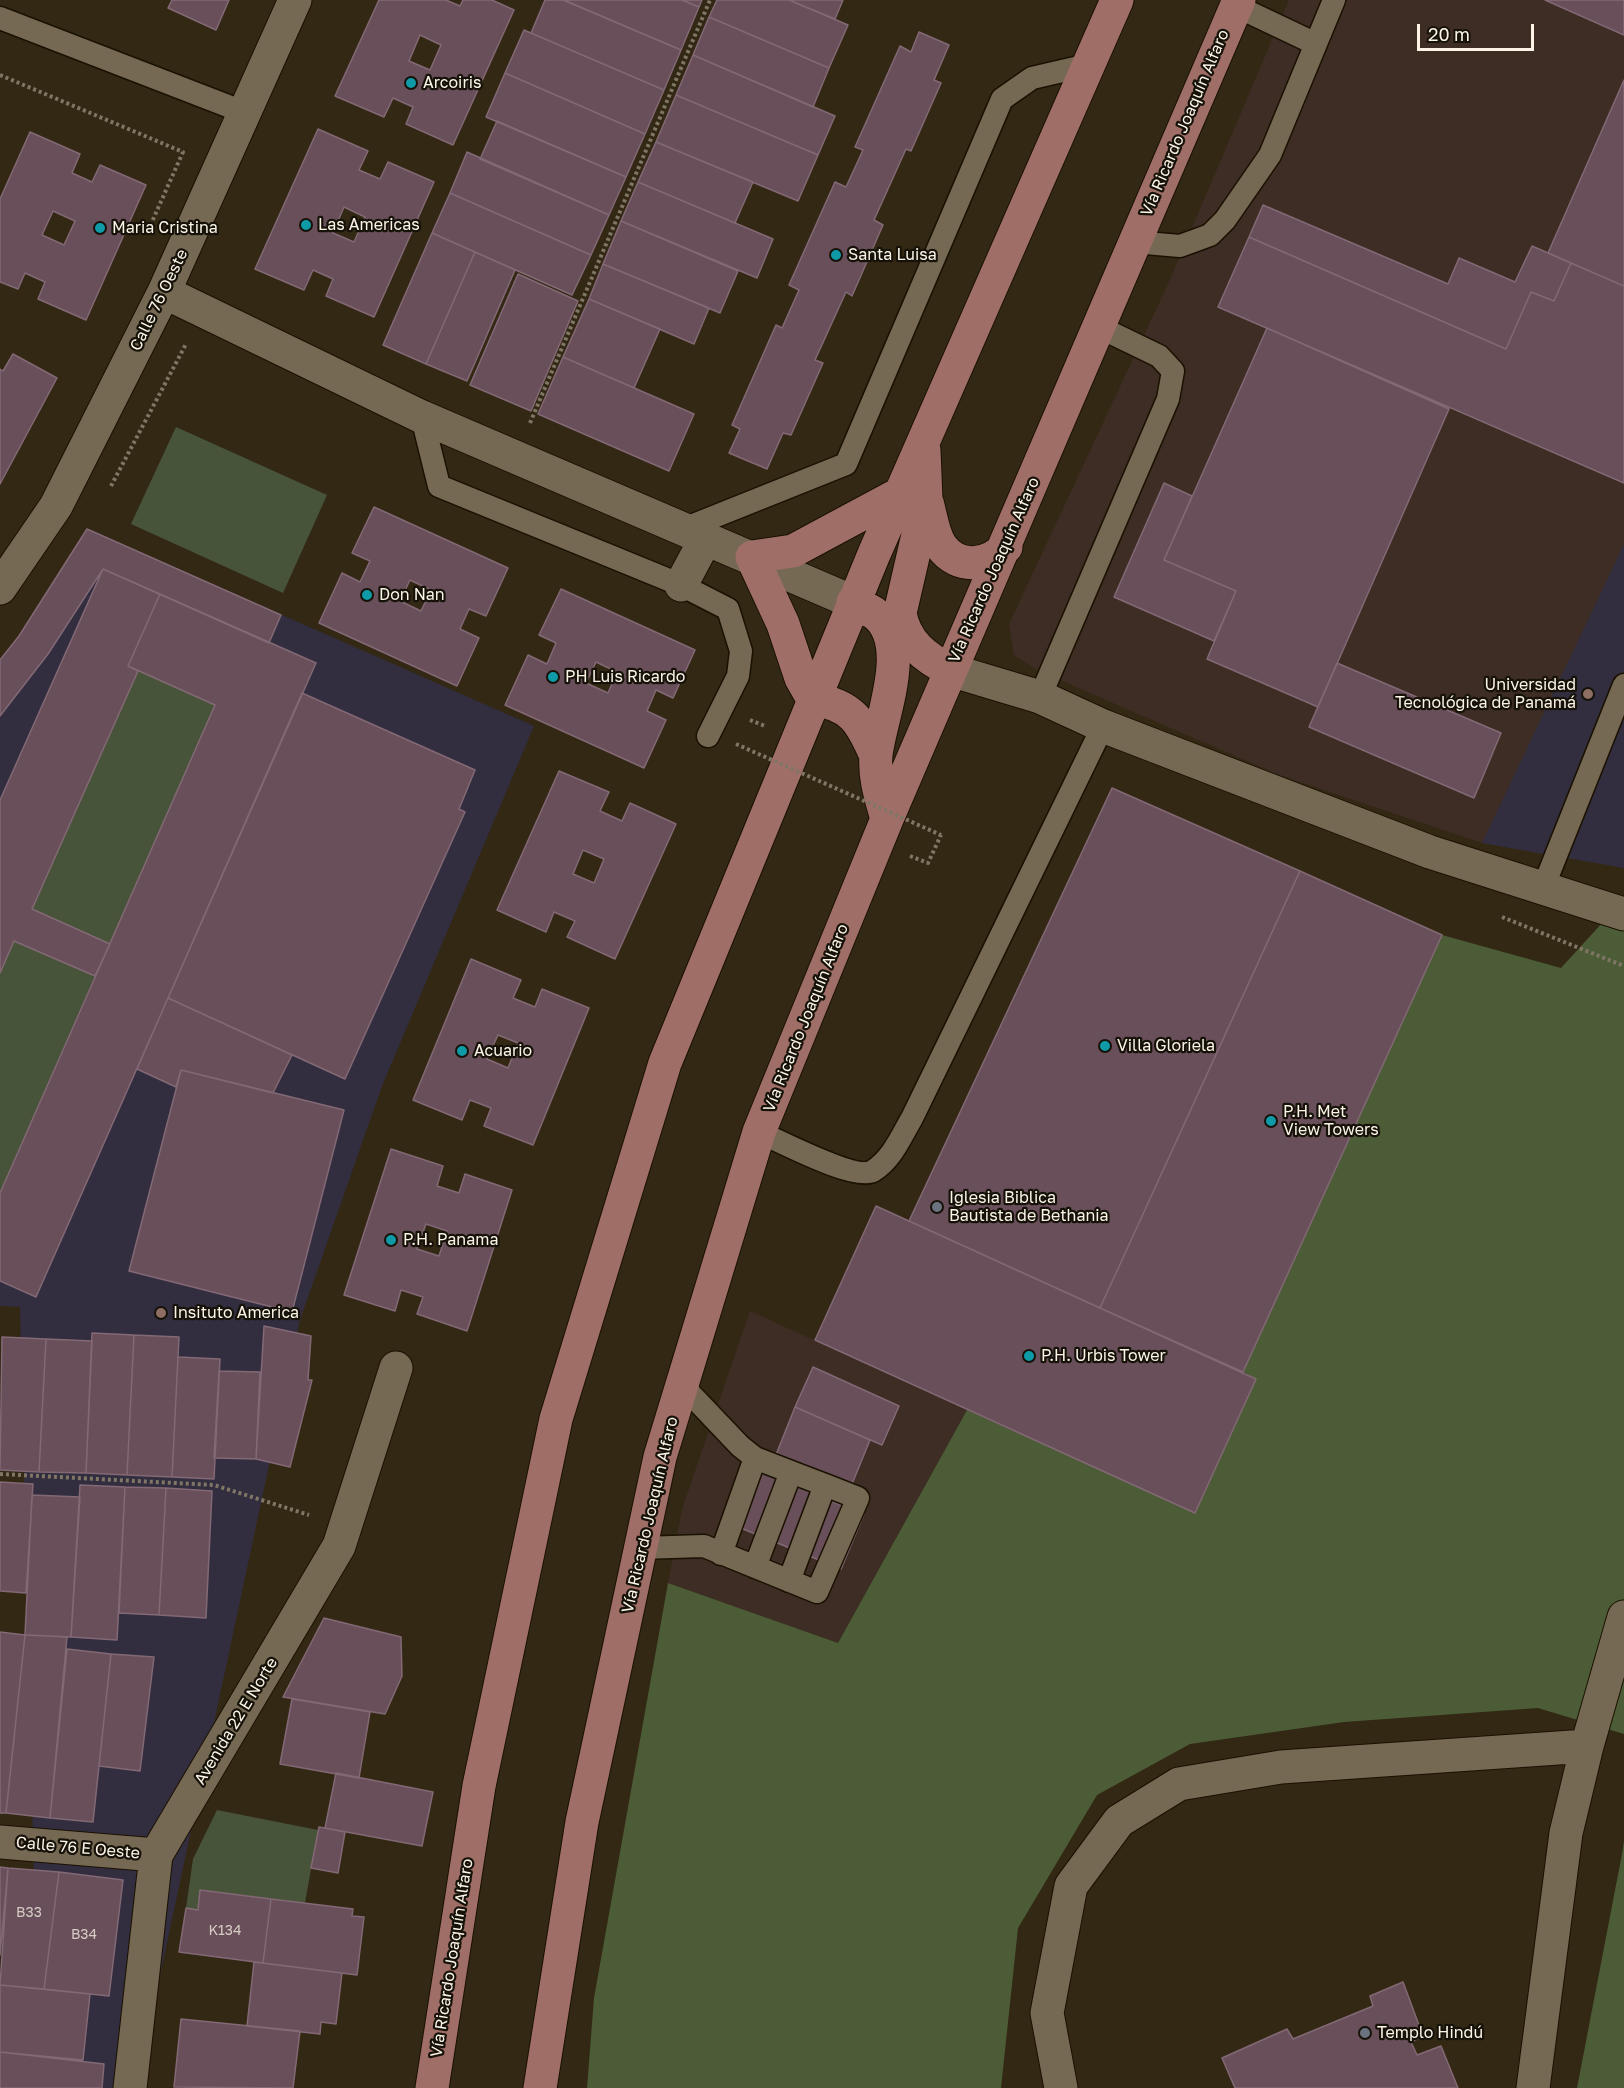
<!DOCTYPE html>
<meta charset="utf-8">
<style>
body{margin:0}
#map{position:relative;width:1624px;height:2088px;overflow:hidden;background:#332814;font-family:"Golos Text",sans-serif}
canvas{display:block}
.scale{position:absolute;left:1417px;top:24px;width:117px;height:27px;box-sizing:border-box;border:3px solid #fbf4e7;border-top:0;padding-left:8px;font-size:18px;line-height:21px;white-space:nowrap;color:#fbf4e7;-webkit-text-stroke:4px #161209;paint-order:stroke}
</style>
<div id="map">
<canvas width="1624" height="2088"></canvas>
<div class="scale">20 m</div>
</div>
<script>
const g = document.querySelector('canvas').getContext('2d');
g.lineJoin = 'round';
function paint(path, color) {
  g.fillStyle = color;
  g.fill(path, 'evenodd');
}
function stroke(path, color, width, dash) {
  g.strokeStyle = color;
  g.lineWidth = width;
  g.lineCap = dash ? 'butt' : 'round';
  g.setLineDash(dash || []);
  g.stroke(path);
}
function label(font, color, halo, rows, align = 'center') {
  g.font = font + ' "Golos Text",sans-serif';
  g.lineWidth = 4.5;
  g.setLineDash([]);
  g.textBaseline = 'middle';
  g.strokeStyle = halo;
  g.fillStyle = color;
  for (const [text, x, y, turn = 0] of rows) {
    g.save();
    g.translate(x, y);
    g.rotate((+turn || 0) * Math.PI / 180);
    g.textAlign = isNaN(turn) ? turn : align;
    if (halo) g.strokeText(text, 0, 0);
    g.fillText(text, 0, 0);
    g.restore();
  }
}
const commercial = new Path2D(`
 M1289,0H1624V544L1482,843L1279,775L1037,670L1014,655L1009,624L1168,284ZM1361,369L1545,449L1449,409Z
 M750,1311L967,1410L838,1643L668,1583L682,1509Z`);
const education = new Path2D(`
 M87,529L534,726L382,1086L300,1320L136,2088H39L20,1307L0,1306V660L19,636Z
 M1624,544V868L1482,843Z`);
const green = new Path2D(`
 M176,427L327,495L283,593L131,524Z
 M138,671L215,705L110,944L32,909Z
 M14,941L95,976L0,1193V973Z
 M217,1810L318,1830L305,1903L201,1890L198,1910L186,1908L193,1859Z`);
const forest = new Path2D(`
 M1624,899V1734L1538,1708L1344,1722L1190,1744L1097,1795L1018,1928L1001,2088H587L594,1998L668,1583L838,1643L967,1410L1195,1512L1256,1379L1243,1372L1442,935L1561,968Z
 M1624,1841V2088H1577L1622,1854Z`);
const building = new Path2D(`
 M172,0H229L216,30L168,8Z
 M379,0H446L460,6L463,0H492L514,10L453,145L406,124L413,107L393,98L384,117L335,96ZM420,35L441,45L430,70L409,61Z
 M545,0H563L681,50L664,90L531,33Z
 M564,0H682L699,7L681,50Z
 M682,0H702L699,7Z
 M717,0H789L848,25L829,68L709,17Z
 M789,0H843L835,19Z
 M1545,0H1624V35Z
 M709,17L829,68L813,107L693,55Z
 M524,30L664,90L645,134L505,73Z
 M919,32L949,45L934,80L941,83L911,151L906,149L874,220L883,225L852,296L846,292L815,360L823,363L791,435L783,433L767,469L729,453L740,429L732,425L776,325L782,328L799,290L789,285L835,182L846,187L863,150L855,147L900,46L911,52Z
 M693,55L835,116L818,155L676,95Z
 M505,73L645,134L626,177L486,117Z
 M1624,80V286L1548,253Z
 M676,95L818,155L798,201L656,142Z
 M497,121L626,177L609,215L480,159Z
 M318,129L368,151L359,170L380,179L388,162L434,182L374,317L326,296L333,279L313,270L304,290L255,269ZM344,207L365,217L354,242L333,233Z
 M30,132L80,154L72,173L92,182L100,165L146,185L86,320L38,299L45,282L25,273L18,289L0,282V199ZM53,211L75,221L64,245L42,235Z
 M656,142L753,182L735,223L638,182Z
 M467,152L609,215L591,255L450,193Z
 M638,182L773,239L757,278L621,221Z
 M450,193L591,255L572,295L432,233Z
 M1263,205L1448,284L1459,258L1515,282L1532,246L1571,263L1554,301L1531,292L1506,349L1249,237Z
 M621,221L738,271L720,313L603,264Z
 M432,233L475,252L426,364L383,345Z
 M1249,237L1506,349L1531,292L1554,301L1571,263L1624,286V483L1218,307Z
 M475,252L515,270L467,381L426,364Z
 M603,264L709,308L694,344L589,299Z
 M518,274L578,301L531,411L470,385Z
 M589,299L660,329L634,388L563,357Z
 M1267,328L1449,409L1318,707L1207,659L1236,591L1164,560Z
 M13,354L57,378L0,484V369L3,371Z
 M563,357L694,414L669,471L538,414Z
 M1164,483L1192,496L1164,560L1236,591L1214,641L1114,597Z
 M374,507L508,568L486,616L469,609L460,629L479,638L457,686L319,623L342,573L360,582L370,561L352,553ZM410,580L431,590L421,611L400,601Z
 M87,529L281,615L269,643L103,569L48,654L0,716V660L19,636Z
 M103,569L160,594L128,666L138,671L32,909L110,944L95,976L14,941L0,973V800Z
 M561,589L695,650L673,698L656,690L647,711L666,720L644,768L505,705L528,655L547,664L556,643L539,635ZM596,662L617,672L608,693L586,683Z
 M160,594L316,663L36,1297L0,1281V1193L215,705L128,666Z
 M1337,663L1501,733L1474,798L1309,727Z
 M302,693L475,770L459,809L465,812L345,1079L168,998Z
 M559,771L609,792L600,811L622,821L630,803L676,824L615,959L567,937L575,921L554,912L546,932L497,910ZM583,850L604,859L594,883L573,874Z
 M1112,788L1300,871L1100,1308L909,1221Z
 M1300,871L1442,935L1243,1372L1100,1308Z
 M471,959L521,980L513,998L535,1007L542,989L589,1008L533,1145L484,1126L491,1108L470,1100L462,1120L413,1100ZM498,1035L518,1043L508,1068L487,1059Z
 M168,998L292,1055L273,1093L181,1070L176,1087L137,1069Z
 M181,1070L344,1110L292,1312L129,1271Z
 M391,1149L443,1166L437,1186L459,1193L465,1174L512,1190L467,1331L417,1314L423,1297L401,1290L395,1311L344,1295ZM426,1224L447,1231L439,1256L417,1249Z
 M876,1206L1256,1379L1195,1513L815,1340Z
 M264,1326L311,1336L308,1380H312L290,1467L256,1459Z
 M92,1333L134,1335L127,1475L86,1473Z
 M134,1335L179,1337L172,1477L127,1475Z
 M2,1337L46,1339L39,1472L0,1470Z
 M46,1339L92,1341L86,1473L39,1472Z
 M178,1357L220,1359L214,1479L172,1477Z
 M813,1367L899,1406L882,1445L795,1407Z
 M219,1371L260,1372L256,1459L214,1458Z
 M795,1407L870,1440L843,1506L768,1475Z
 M749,1467L864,1514L841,1569L726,1522Z
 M0,1482L33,1484L26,1593L0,1591Z
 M80,1485L125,1487L117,1640L71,1637Z
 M125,1487L166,1488L159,1615L119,1613Z
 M166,1488L212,1491L206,1618L159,1615Z
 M32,1495L80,1497L71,1637L25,1635Z
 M324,1618L401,1637L402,1676L385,1714L283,1697Z
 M0,1632L25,1635L6,1813H0Z
 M25,1635L67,1637L50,1818L6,1813Z
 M67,1649L111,1654L93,1822L50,1818Z
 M111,1654L154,1657L140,1771L99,1766Z
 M292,1699L370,1712L359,1778L280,1764Z
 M336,1773L433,1792L422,1846L325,1828Z
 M319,1827L345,1832L338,1873L311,1868Z
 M0,1867L8,1868L0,1955Z
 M8,1868L59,1872L44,1989L0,1985Z
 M59,1872L123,1880L109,1996L44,1989Z
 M200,1890L271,1899L263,1963L179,1952L186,1908L198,1910Z
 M271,1899L353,1909L352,1916L364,1917L357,1975L263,1963Z
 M254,1962L342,1973L336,2024L321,2022L320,2034L247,2026Z
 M1403,1982L1423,2036L1411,2042L1417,2055L1441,2046L1458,2088H1235L1222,2058L1287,2029L1293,2039L1373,2006L1370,1996Z
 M0,1985L90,1994L83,2060L0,2052Z
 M181,2019L300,2031L293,2088L174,2087Z
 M0,2052L104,2064L102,2088H0Z`);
const path = new Path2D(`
 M0,75L183,152L147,233
 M530,423L710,0
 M111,486L186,344
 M750,720L765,726
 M910,856L928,863L941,835
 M1502,917L1624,966
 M0,1474L214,1485L309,1515`);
const lane = new Path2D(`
 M1236,6L1316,44
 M0,18L246,113
 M1134,242L1180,246L1210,235L1225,220L1270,155L1334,0
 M422,417L439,486L681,585L728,609L741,651L738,676L708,736
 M681,530L846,464L1002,99L1032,78L1088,65
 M1040,697L1168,399L1173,371L1159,356L1097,326
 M1543,888L1624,685
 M759,1132C780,1141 855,1181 873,1171C892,1159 901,1137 912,1118L1103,726
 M682,1385L740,1446L755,1458L721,1554
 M640,1548L704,1546L817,1592L858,1498L825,1485
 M755,1567L791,1472L755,1458
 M789,1581L825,1485L791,1472`);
const street = new Path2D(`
 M164,292L422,417L853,602
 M681,585L705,540
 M0,588L56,506L164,292L295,0
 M950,670L1040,697L1103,726L1430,852L1624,914
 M0,1842L156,1855
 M130,2088L156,1855L339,1546L396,1368
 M1061,2088L1047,2013L1071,1886L1119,1821L1179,1784L1281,1767L1587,1746
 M1533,2088L1566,1833L1587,1746L1624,1617`);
const primary = new Path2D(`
 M924,450L926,500L900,613C905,642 925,658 950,670
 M927,502C931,516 933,534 941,546C958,570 988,566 1006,547
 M853,602C860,606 868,609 874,613C914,642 880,718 876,755C874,777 881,798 887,819
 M876,756C861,721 852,705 813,699L801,678L783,624L752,557L793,551L901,493
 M432,2088L479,1786L556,1419L665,1063L874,554L1117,0
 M540,2088L582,1822L660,1457L759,1132L887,819L1239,0`);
const pathBridge = new Path2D(`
 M736,744L941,835`);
const markers = [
 [411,83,6,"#0f9aa8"],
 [306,225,6,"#0f9aa8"],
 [100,228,6,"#0f9aa8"],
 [836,255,6,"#0f9aa8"],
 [367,595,6,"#0f9aa8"],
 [553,677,6,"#0f9aa8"],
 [1588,694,6,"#8d6e63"],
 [1105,1046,6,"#0f9aa8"],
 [462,1051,6,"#0f9aa8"],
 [1271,1121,6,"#0f9aa8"],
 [937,1207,6,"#6b7280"],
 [391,1240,6,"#0f9aa8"],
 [161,1313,6,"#8d6e63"],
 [1029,1356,6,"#0f9aa8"],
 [1365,2033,6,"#6b7280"]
];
const numberNames = [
 ["B33",29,1913],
 ["K134",225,1931],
 ["B34",84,1935]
];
const poiNames = [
 ["Arcoiris",423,83],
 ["Las Americas",318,225],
 ["Maria Cristina",112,228],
 ["Santa Luisa",848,255],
 ["Don Nan",379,595],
 ["PH Luis Ricardo",565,677],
 ["Universidad",1576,685,"right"],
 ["Tecnológica de Panamá",1576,703,"right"],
 ["Villa Gloriela",1117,1046],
 ["Acuario",474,1051],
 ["P.H. Met",1283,1112],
 ["View Towers",1283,1130],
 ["Iglesia Biblica",949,1198],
 ["Bautista de Bethania",949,1216],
 ["P.H. Panama",403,1240],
 ["Insituto America",173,1313],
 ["P.H. Urbis Tower",1041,1356],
 ["Templo Hindú",1377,2033]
];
const streetNames = [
 ["Vía Ricardo Joaquín Alfaro",1185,123,-67],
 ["Calle 76 Oeste",159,300,-64],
 ["Vía Ricardo Joaquín Alfaro",994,570,-66],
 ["Vía Ricardo Joaquín Alfaro",806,1018,-68],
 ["Vía Ricardo Joaquín Alfaro",650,1515,-77],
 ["Avenida 22 E Norte",236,1721,-59],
 ["Calle 76 E Oeste",78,1848,5],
 ["Vía Ricardo Joaquín Alfaro",452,1958,-81]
];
paint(commercial, '#3e2d24');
paint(education, '#322e3f');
paint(green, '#485439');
paint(forest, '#4c5c37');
paint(building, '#684f5a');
stroke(building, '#836975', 1.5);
stroke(lane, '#1a1100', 25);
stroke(street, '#1a1100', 35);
stroke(primary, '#1a1100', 35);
stroke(path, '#807665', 4, [3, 3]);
stroke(lane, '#756953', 22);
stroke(street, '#756953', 33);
stroke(primary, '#9f6e66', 33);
stroke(pathBridge, '#807665', 4, [3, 3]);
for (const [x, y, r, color] of markers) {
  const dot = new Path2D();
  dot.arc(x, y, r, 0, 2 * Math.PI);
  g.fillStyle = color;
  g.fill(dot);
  stroke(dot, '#161209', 2);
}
label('14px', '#d6cbc4', null, numberNames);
label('16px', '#fbf4e7', '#161209', poiNames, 'left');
label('16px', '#fbf4e7', '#161209', streetNames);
</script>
